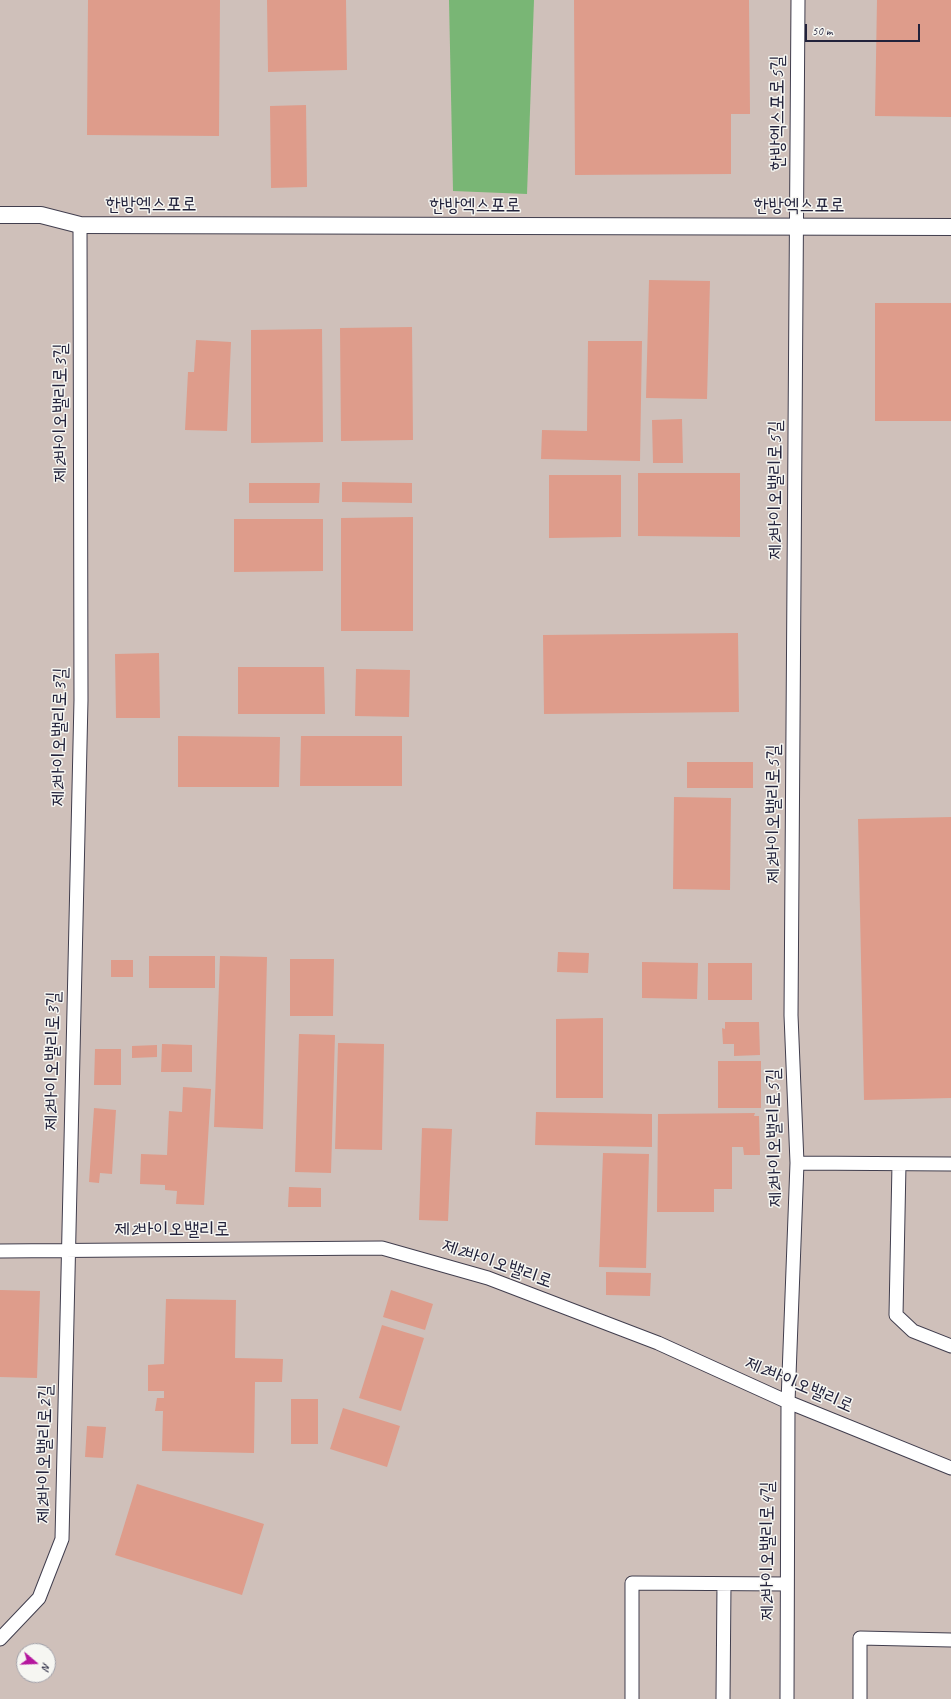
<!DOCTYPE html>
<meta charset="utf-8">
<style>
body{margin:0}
#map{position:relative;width:951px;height:1699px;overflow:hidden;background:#f2dcbd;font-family:Caveat,sans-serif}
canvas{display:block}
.north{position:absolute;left:16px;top:1643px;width:40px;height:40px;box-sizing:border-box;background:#f6f6f2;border:1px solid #a1a1a9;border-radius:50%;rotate:109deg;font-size:11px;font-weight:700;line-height:16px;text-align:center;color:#22223b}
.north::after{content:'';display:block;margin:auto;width:14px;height:18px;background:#b5179e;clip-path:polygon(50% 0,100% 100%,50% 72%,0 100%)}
.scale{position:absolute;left:805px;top:24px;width:115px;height:18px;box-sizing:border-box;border:2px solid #22223b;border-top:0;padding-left:5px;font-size:12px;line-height:14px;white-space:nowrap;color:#22223b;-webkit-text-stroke:3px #f6f6f2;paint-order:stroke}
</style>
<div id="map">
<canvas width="951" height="1699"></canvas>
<div class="north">N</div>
<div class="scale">50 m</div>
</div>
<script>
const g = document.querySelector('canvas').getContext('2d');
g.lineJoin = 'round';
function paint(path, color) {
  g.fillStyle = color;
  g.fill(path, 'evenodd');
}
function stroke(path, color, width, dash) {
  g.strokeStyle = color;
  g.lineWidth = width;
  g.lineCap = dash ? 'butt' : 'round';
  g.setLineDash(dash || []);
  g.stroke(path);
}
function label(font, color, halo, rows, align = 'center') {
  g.font = font + ' Caveat,"Poor Story",sans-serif';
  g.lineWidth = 3;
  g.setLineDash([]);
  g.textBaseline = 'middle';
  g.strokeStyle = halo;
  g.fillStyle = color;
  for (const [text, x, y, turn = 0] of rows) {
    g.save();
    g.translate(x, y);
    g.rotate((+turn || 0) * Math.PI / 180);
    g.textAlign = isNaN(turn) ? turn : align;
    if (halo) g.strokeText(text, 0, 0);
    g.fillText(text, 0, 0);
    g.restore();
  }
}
const industrial = new Path2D(`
 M0,0H951V1699H0ZM24,1651H48V1675H24Z`);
const forest = new Path2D(`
 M449,0H534L527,194L453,191Z`);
const building = new Path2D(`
 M88,0H220L219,136L87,135Z
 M267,0H346L347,70L268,72Z
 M574,0H749L750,114H731V174L575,175Z
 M877,0H951V117L875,116Z
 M306,105L307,187L271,188L270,106Z
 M649,280L710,281L707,399L646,398Z
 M875,303H951V421H875Z
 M412,327L413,440L341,441L340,328Z
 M322,329L323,442L251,443V330Z
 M196,340L231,342L227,431L185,430L188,372H194Z
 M588,341H642L640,461L541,459L542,430L587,431Z
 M682,419L683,463H653L652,420Z
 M638,473H740V537L638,536Z
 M549,475H621V537L549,538Z
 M342,482L412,483V503L342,502Z
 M249,483H320L319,503H249Z
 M413,517V631H341V518Z
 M234,519H323V571L234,572Z
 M738,633L739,712L544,714L543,635Z
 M159,653L160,718H116L115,654Z
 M238,667H324L325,714H238Z
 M356,669L410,670L409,717L355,716Z
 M178,736L280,737L279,787H178Z
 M301,736H402V786H300Z
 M687,762H753V788H687Z
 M674,797L731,798L730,890L673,889Z
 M951,817V1098L864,1100L858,819Z
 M558,952L589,953L588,973L557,972Z
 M149,956H215V988H149Z
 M220,956L267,957L263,1129L214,1127Z
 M290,959H334L333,1016H290Z
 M111,960H133V977H111Z
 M642,962L698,963L697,999L642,998Z
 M708,963H752V1000H708Z
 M603,1018V1098H556V1019Z
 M725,1022H759L760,1055L734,1056V1044H723L722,1028L725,1029Z
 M299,1034L335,1035L331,1173L295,1172Z
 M338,1043L384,1044L382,1150L335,1149Z
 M162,1044L192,1045V1072H161Z
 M157,1045V1057L132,1058V1046Z
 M95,1049H121V1085H94Z
 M718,1061H761V1108H718Z
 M183,1087L211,1089L204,1205L176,1204L177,1191L165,1190V1185L140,1184L141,1154L167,1155L169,1111L182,1112Z
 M94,1108L116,1110L112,1174L100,1173L99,1183L89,1182Z
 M536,1112L652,1114V1147L535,1145Z
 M755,1113L754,1116H759L760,1155H744L743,1147H732V1189H714V1212H657L658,1114Z
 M422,1128L452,1129L448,1221L419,1220Z
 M603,1153L649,1154L646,1268L599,1267Z
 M289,1187L321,1188V1207H288Z
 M606,1272L651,1273L650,1296L606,1295Z
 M0,1290L40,1291L37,1378L0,1377Z
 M391,1290L433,1304L425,1330L383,1317Z
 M166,1299L236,1300L235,1358L283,1359L282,1382H255L254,1453L162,1451L163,1411H155L157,1398H164V1391H148V1365L164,1364Z
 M382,1325L424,1338L401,1411L359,1398Z
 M291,1399H318V1444H291Z
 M343,1408L400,1426L387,1467L330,1449Z
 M87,1426L106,1427L103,1458L85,1457Z
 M137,1484L264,1524L242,1595L115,1555Z`);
const minor = new Path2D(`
 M797,1163L951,1164
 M899,1164L896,1315L913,1331L951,1346
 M0,1251L382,1248L488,1278L658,1343L788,1402L951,1468
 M0,1639L39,1598L62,1539L81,700L80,225
 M632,1699V1583L787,1584
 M723,1699L724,1584
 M787,1699L788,1402L797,1163L791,1015L798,0
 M860,1699V1638L951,1640`);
const tertiary = new Path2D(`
 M0,215H41L80,225L951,227`);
const streetNames = [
 ["한방엑스포로5길",778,113,-90],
 ["한방엑스포로",151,205],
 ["한방엑스포로",475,206],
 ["한방엑스포로",799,206],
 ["제2바이오밸리로3길",61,413,-90],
 ["제2바이오밸리로5길",776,490,-90],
 ["제2바이오밸리로3길",60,737,-89],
 ["제2바이오밸리로5길",774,814,-90],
 ["제2바이오밸리로3길",53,1061,-89],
 ["제2바이오밸리로5길",775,1138,-91],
 ["제2바이오밸리로",172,1230],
 ["제2바이오밸리로",497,1264,19],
 ["제2바이오밸리로",799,1385,23],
 ["제2바이오밸리로2길",45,1454,-89],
 ["제2바이오밸리로4길",768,1551,-90]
];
paint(industrial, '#cfc0ba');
paint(forest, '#79b675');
paint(building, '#de9c8b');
stroke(minor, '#413e4e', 15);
stroke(tertiary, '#413e4e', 18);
stroke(minor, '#fff', 13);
stroke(tertiary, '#fff', 16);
label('19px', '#22223b', '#f6f6f2', streetNames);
</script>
